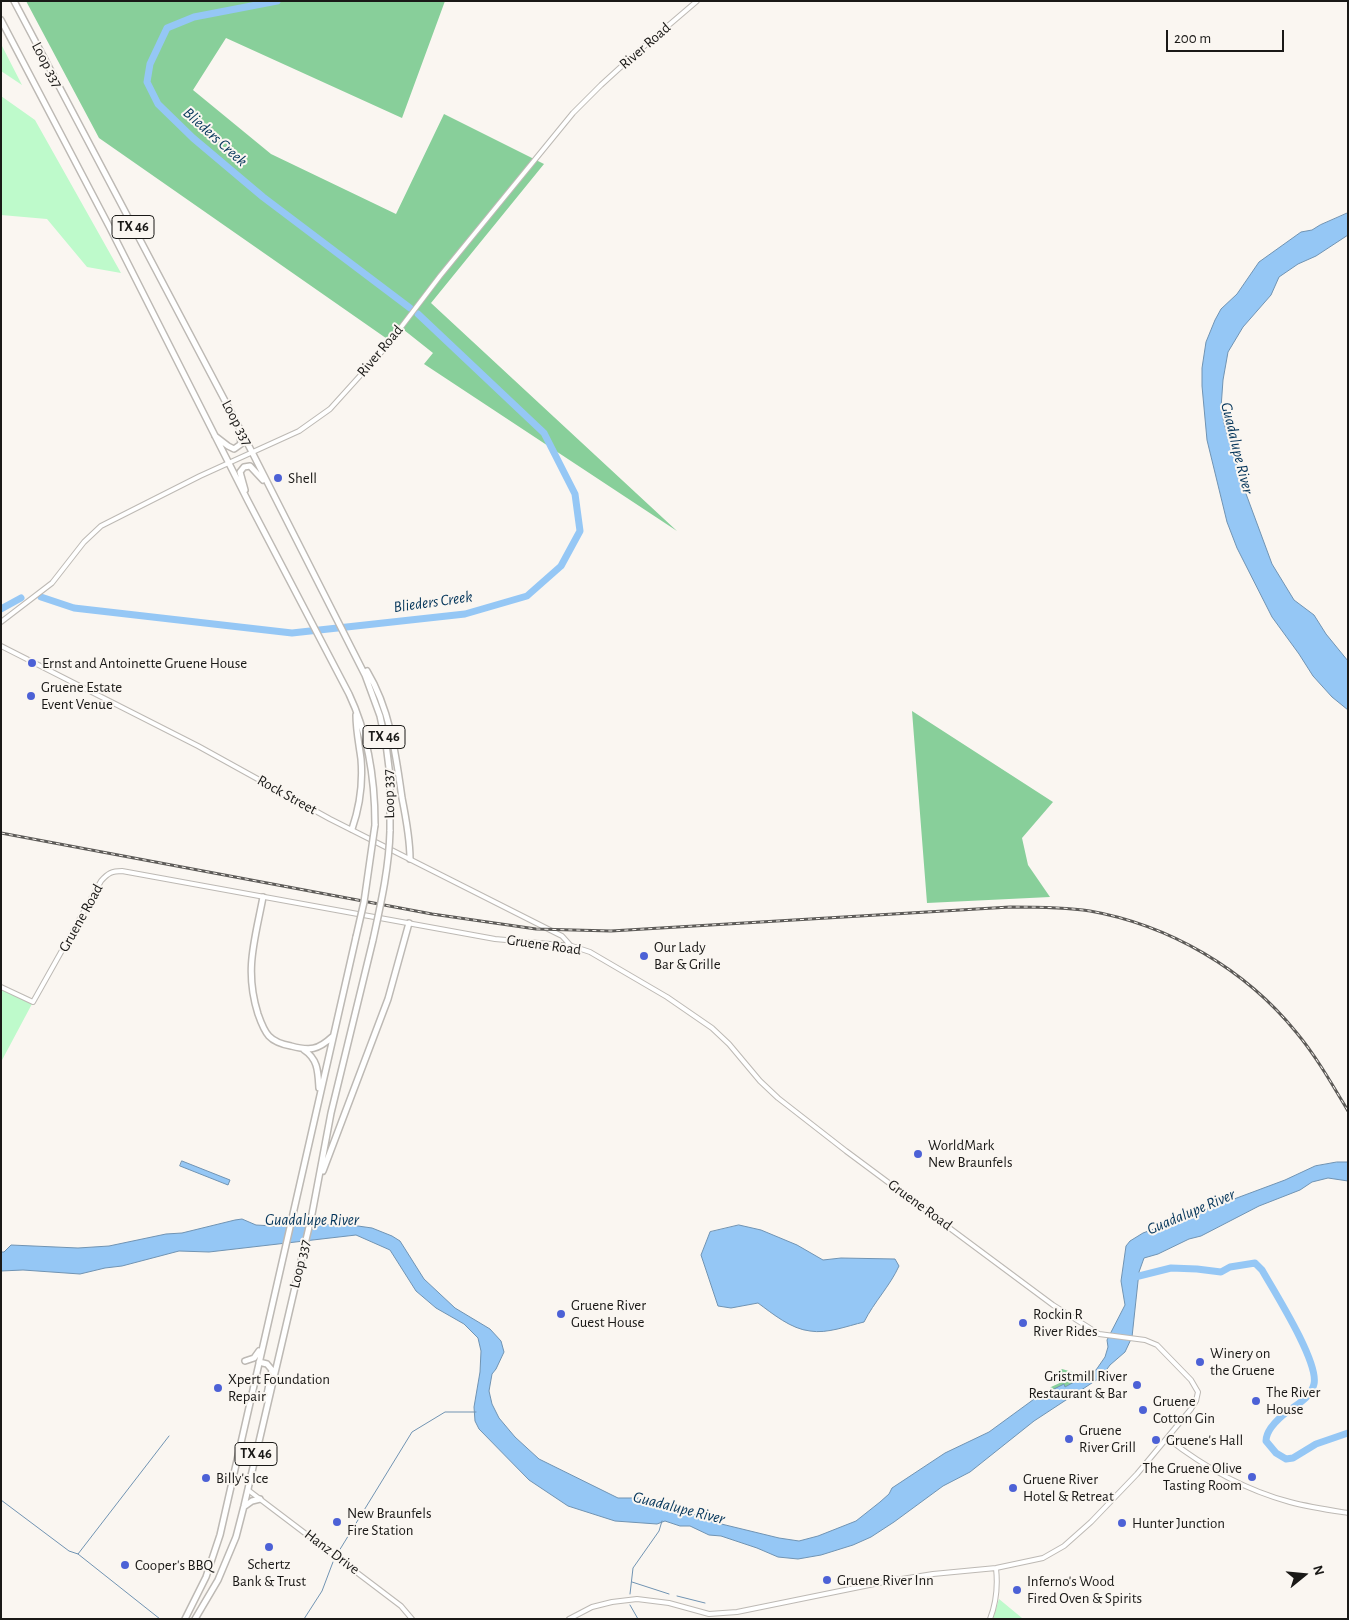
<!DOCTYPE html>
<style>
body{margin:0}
#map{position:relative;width:1349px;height:1620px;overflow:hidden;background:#faf6f1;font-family:"Alegreya Sans",sans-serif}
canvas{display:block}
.frame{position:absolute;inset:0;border:2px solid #1a1917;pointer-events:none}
.north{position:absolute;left:1279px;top:1550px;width:50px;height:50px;-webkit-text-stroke:4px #faf6f1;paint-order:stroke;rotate:73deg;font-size:14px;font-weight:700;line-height:20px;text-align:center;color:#1a1917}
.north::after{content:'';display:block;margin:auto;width:18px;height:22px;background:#1a1917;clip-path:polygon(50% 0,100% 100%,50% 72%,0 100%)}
.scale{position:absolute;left:1166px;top:30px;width:118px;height:22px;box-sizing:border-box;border:2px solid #1a1917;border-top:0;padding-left:6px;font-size:15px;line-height:18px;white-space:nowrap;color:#1a1917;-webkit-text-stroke:4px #faf6f1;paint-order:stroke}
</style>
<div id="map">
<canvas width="1349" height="1620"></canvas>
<div class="frame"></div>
<div class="north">N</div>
<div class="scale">200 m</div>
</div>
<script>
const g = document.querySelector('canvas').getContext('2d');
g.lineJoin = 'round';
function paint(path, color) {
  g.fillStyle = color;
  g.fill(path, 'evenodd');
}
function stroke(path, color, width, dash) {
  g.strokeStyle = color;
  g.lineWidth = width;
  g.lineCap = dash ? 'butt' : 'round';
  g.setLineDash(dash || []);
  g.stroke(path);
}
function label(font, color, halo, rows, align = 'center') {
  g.font = font + ' "Alegreya Sans",sans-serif';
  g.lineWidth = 4;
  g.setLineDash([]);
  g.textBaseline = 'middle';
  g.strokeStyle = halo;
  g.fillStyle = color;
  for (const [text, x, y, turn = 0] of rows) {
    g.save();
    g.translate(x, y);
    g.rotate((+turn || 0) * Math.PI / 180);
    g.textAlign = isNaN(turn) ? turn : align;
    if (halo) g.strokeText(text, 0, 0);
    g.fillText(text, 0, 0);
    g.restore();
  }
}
const green = new Path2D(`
 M1,44L22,85L1,71Z
 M1,96L35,120L121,273L87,267L47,219L1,215Z
 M1,987L33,1002L1,1062Z
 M999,1599L1022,1618L1021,1619H993Z`);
const forest = new Path2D(`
 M26,1H445L402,118L226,38L193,90L271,154L396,214L444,114L544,164L431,303L677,531L424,364L433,353L404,330L393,343L99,138Z
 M912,711L1053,802L1022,838L1028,865L1050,897L927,903Z
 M1062,1369L1086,1376L1065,1387L1064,1384L1051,1396L1045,1395L1051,1387L1064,1381L1062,1377L1059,1379L1053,1378L1052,1377L1054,1372H1058Z`);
const water = new Path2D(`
 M1348,213V235L1316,256L1298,264L1279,277L1271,295L1243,327L1228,352L1223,380L1221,408L1224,423L1242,483L1272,564L1294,600L1314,615L1326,634L1348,661V710L1332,697L1313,676L1299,654L1272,617L1237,548L1227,522L1207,440L1202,386V368L1206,342L1215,320L1221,309L1237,294L1259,262L1301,232L1312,230L1320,225Z
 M182,1161L230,1180L228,1185L180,1166Z
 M1337,1162H1348V1181L1328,1178L1312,1182L1300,1190L1259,1206L1201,1236L1189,1239L1158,1254L1144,1258L1139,1272L1132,1337L1125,1352L1110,1365L1101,1377L1034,1421L970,1472L943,1486L894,1522L871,1537L853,1545L821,1555L798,1559L778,1557L757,1548L721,1536L709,1535L690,1526H680L665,1521L657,1524L615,1521L568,1506L529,1480L479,1429L475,1421L474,1407L480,1372L481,1351L478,1338L464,1324L436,1308L416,1291L390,1250L356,1235L209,1252L179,1251L122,1266L105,1268L80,1274L23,1270L1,1271V1252H4L11,1245L78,1248L109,1246L166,1234L182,1233L235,1220L242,1219L256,1225L274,1226L296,1223L307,1226L325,1224L335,1226L351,1225L372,1228L392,1236L400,1241L424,1279L455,1308L490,1329L501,1341L504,1352L496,1369L492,1374L489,1391L492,1404L499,1418L515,1437L539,1459L618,1498H641L659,1507L693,1514L709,1521L779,1538L799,1541L818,1536L856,1521L880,1502L889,1494L892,1488L945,1453L989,1432L1041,1394L1050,1396L1054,1389L1064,1384L1065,1387L1096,1370L1105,1357L1108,1347L1107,1340L1125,1305L1121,1281L1126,1246L1130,1241L1143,1233L1285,1180L1315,1166Z
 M739,1225L761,1230L797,1245L823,1260L841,1258L895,1259L899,1266C890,1286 874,1302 864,1322C847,1326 827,1334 810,1331C791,1329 773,1314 758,1303L731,1308L718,1306L701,1255L710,1232Z`);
const stream = new Path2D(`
 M1,1500L69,1551L78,1554L169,1436
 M339,1551L412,1432L445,1412H476
 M78,1554L160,1619
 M632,1582L669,1594
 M630,1594L633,1568L659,1531L662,1521
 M677,1596L705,1603
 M630,1605L638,1619
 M304,1619L322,1591L333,1562`);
const river = new Path2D(`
 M277,1L194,17L167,28L150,64L147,82L158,104L193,138L263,197L410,308
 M41,597L74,608L292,633L465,614L527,596L561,566L580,531L575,494L544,433L418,314
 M1,609L21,598
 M1131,1278L1171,1268L1197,1269L1221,1272L1230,1267L1255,1263L1262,1270C1274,1291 1319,1362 1314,1384C1311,1397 1298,1404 1288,1411C1279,1418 1266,1429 1266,1441L1276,1453L1286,1459L1293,1458L1316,1444L1348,1433`);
const tertiary = new Path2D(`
 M1,622L52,583L84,542L101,526L200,476L299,431L330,409L386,347L440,276L573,113L601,85L635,54L697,1
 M1,646L198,746L330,819L550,930L562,936L571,946
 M1,987L33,1002L101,881C108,873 112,871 122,871L495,939L572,946L590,952L667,997L712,1028L729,1044L760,1081L778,1098L846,1151L1053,1305L1099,1334L1145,1340L1157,1345L1191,1380L1198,1392L1196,1401L1191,1409L1137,1474L1091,1522L1064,1546L1043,1558L996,1568L933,1574L889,1581L737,1612L709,1614L669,1603L637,1599L612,1602L592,1607L569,1619
 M1167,1438C1204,1467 1245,1490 1290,1502C1309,1507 1329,1510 1348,1513
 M248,1490L401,1606L412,1619
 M990,1619C997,1601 998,1586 996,1568`);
const primary = new Path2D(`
 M14,1L252,452L365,675L380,716L386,744L390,776V831
 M1,20L110,228L248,501L349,694C368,734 375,781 375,825
 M215,436L228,446L234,449L241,444L240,435
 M245,490L240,472L244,467L250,466L263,480
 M367,671C390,709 396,755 402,798C406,818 410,839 410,859
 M352,829C360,806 363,783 361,759C359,744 356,730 356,715
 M263,897C255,940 244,970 258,1014C265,1034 269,1042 291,1046C310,1051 318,1050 332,1037
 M304,1050C318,1059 318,1072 319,1088
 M323,1171L388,999L409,923
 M245,1361L254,1358L259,1351
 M259,1362L267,1364L272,1370L266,1399
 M245,1506L252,1501L260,1499
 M185,1619L206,1577L220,1535L356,937
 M195,1619L218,1580L236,1537L244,1506L312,1214L331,1113L373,940`);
const rail = new Path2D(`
 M1,833L432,914L536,929L611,931L1010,907C1037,907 1063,907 1090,911C1169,925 1245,969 1296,1032C1316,1056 1332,1084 1348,1111`);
const primaryBridge = new Path2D(`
 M356,937L364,902L375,825
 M373,940C381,903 389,868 390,831`);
const markers = [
 [278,478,5,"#4c61d6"],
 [32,663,5,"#4c61d6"],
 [31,696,5,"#4c61d6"],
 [644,956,5,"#4c61d6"],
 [918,1154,5,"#4c61d6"],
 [561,1314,5,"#4c61d6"],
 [1023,1323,5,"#4c61d6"],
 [1200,1362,5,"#4c61d6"],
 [1137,1385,5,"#4c61d6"],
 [218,1388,5,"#4c61d6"],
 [1256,1401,5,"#4c61d6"],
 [1143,1410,5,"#4c61d6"],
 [1069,1439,5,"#4c61d6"],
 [1156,1440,5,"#4c61d6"],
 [1252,1477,5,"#4c61d6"],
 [206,1478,5,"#4c61d6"],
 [1013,1488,5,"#4c61d6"],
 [337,1522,5,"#4c61d6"],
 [1122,1523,5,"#4c61d6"],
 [269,1547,5,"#4c61d6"],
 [125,1565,5,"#4c61d6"],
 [827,1580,5,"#4c61d6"],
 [1017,1590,5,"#4c61d6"]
];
const shields = [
 [133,227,42],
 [384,737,42],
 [256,1454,42]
];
const shieldNames = [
 ["TX 46",133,227],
 ["TX 46",384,737],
 ["TX 46",256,1454]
];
const streetNames = [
 ["River Road",645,46,-41],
 ["Loop 337",47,65,62],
 ["River Road",380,351,-50],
 ["Loop 337",237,423,62],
 ["Loop 337",389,794,-92],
 ["Rock Street",287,795,29],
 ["Gruene Road",81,918,-61],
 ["Gruene Road",544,945,8],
 ["Gruene Road",920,1205,36],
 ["Loop 337",300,1264,-77],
 ["Hanz Drive",332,1552,37]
];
const poiNames = [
 ["Shell",288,478],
 ["Ernst and Antoinette Gruene House",42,663],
 ["Gruene Estate",41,687],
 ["Event Venue",41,704],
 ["Our Lady",654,947],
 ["Bar & Grille",654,964],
 ["WorldMark",928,1145],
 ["New Braunfels",928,1162],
 ["Gruene River",571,1305],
 ["Guest House",571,1322],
 ["Rockin R",1033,1314],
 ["River Rides",1033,1331],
 ["Winery on",1210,1353],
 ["the Gruene",1210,1370],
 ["Gristmill River",1127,1376,"right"],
 ["Restaurant & Bar",1127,1393,"right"],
 ["Xpert Foundation",228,1379],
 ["Repair",228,1396],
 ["The River",1266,1392],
 ["House",1266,1409],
 ["Gruene",1153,1401],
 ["Cotton Gin",1153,1418],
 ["Gruene",1079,1430],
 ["River Grill",1079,1447],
 ["Gruene's Hall",1166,1440],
 ["The Gruene Olive",1242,1468,"right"],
 ["Tasting Room",1242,1485,"right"],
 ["Billy's Ice",216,1478],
 ["Gruene River",1023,1479],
 ["Hotel & Retreat",1023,1496],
 ["New Braunfels",347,1513],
 ["Fire Station",347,1530],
 ["Hunter Junction",1132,1523],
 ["Schertz",269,1564,"center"],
 ["Bank & Trust",269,1581,"center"],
 ["Cooper's BBQ",135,1565],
 ["Gruene River Inn",837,1580],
 ["Inferno's Wood",1027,1581],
 ["Fired Oven & Spirits",1027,1598]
];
const waterNames = [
 ["Blieders Creek",215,137,42],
 ["Guadalupe River",1237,448,76],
 ["Blieders Creek",433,602,-8],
 ["Guadalupe River",1191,1212,-23],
 ["Guadalupe River",312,1220],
 ["Guadalupe River",679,1508,14]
];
paint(green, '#befacb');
paint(forest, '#88cf9a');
paint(water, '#95c7f5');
stroke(water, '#7093b2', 1);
stroke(stream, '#7093b2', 1);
stroke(river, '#95c7f5', 7);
stroke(tertiary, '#bdb9b4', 6);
stroke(primary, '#bdb9b4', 8);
stroke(tertiary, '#fff', 4);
stroke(primary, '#fff', 5);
stroke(rail, '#5d5b58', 3);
stroke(rail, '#faf6f1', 1, [4]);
stroke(primaryBridge, '#bdb9b4', 8, []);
stroke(primaryBridge, '#fff', 5);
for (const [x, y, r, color] of markers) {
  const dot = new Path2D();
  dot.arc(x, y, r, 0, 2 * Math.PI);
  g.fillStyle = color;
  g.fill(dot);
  stroke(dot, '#faf6f1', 2);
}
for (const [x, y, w] of shields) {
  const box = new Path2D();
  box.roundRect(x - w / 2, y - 11.5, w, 23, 4);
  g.fillStyle = '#faf6f1';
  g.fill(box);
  stroke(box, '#1a1917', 1);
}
label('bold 14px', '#1a1917', null, shieldNames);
label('15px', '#1a1917', '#faf6f1', streetNames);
label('15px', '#1a1917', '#faf6f1', poiNames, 'left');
label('italic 16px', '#04355a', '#faf6f1', waterNames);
</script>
